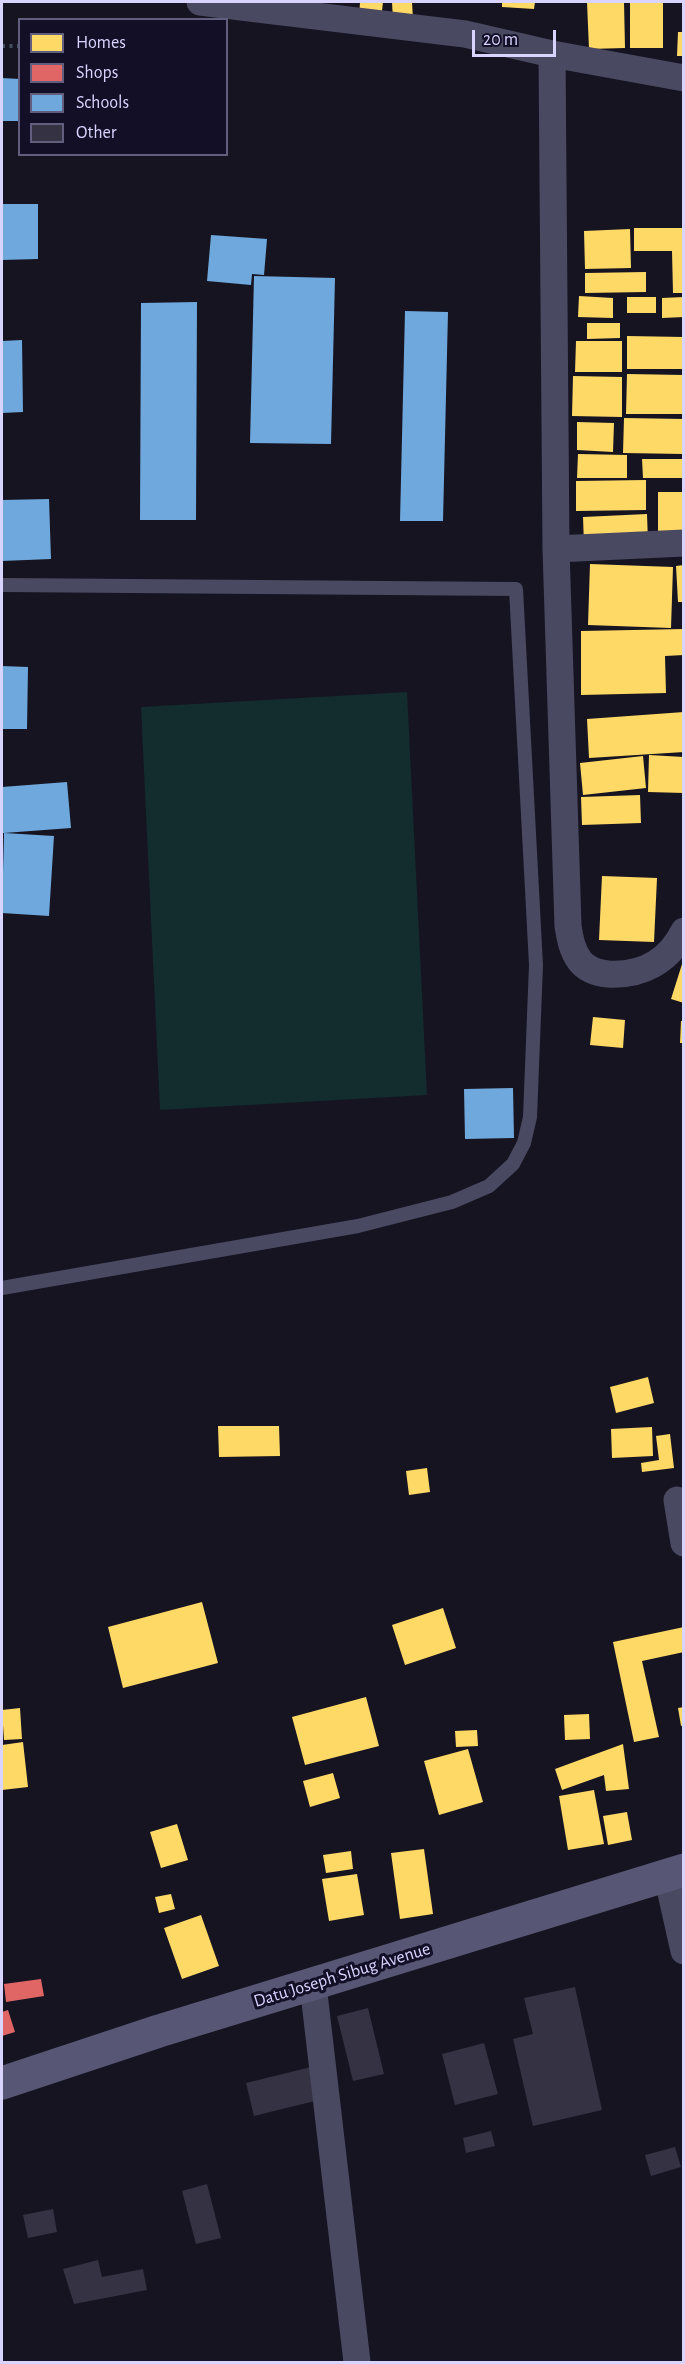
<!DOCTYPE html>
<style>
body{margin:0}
#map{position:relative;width:685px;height:2364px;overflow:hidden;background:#161421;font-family:"Alegreya Sans",sans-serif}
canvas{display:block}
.frame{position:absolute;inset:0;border:3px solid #d9d4ff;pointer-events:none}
.legend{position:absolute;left:18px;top:18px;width:210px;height:138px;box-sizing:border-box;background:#130f26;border:2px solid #625e7d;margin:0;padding:8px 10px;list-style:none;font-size:18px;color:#d9d4ff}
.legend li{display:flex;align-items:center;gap:12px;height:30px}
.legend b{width:30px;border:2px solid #625e7d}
.scale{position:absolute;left:472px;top:30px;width:84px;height:27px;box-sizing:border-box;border:3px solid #d9d4ff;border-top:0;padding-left:8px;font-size:18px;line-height:21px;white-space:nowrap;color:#d9d4ff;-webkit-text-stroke:4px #130f26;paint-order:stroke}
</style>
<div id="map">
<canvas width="685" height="2364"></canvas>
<div class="frame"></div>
<ul class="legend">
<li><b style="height:16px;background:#ffd966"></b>Homes</li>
<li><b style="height:16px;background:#e06666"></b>Shops</li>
<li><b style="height:16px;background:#6fa8dc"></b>Schools</li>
<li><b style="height:16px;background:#343243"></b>Other</li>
</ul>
<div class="scale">20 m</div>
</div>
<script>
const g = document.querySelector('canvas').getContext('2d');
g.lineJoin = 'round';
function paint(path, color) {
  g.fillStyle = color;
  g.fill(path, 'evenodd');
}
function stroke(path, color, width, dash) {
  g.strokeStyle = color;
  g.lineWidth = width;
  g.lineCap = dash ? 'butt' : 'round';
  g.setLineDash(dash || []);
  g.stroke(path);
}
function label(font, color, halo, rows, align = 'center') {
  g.font = font + ' "Alegreya Sans",sans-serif';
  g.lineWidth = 6;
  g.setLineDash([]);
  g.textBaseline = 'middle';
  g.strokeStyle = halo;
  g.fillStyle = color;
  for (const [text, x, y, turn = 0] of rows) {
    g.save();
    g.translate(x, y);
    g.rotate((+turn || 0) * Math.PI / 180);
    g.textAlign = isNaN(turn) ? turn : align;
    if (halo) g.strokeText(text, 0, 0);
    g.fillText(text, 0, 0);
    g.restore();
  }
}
const green = new Path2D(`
 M407,692L427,1095L160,1110L141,707Z`);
const homes = new Path2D(`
 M360,2H383L381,20L359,18Z
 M392,2H412L413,20L393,21Z
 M502,2H535L534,9L502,7Z
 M587,2H624L625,48L589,49Z
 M630,2H663V48H630Z
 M678,32H684V56H677Z
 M634,228H684V293H673L672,251H634Z
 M630,229L631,268L585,269L584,231Z
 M646,272V292L585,293V273Z
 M579,296L613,298V318L578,317Z
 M627,297H656V313H627Z
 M684,297V317L662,318V298Z
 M587,323H620V338L587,339Z
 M627,336L684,337V369H627Z
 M576,341H622V372H575Z
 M627,374L684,375V414H626Z
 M573,376L622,377V417L572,416Z
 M624,418L684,419V454L623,453Z
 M577,422L614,423L613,452L577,450Z
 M578,454L627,455V478H577Z
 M642,459H684V478H643Z
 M646,480V510L576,511V481Z
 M658,492H684V542H658Z
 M647,514L648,542L584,545L583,517Z
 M590,564L673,567L671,628L588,625Z
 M684,565V602H678L676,566Z
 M684,629V655L665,656L666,693L581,695V631Z
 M684,712V752L589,758L587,719Z
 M649,755L684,757V793L648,792Z
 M643,756L646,788L583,795L580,763Z
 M640,795L641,823L582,825L581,797Z
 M602,876L657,878L654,942L599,940Z
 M683,961H684V1003L671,999Z
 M593,1017L625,1020L623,1048L590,1045Z
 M681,1021H684V1043H680Z
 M648,1377L654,1403L616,1413L610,1387Z
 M218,1426H279L280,1456L219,1457Z
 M652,1427L653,1456L612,1458L611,1429Z
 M670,1434L674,1468L642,1472L641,1463L659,1460L656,1436Z
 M427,1468L430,1492L409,1495L406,1471Z
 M202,1602L218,1663L123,1688L108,1627Z
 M443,1608L456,1648L405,1665L392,1625Z
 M684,1627V1652L642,1661L659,1737L634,1742L613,1642Z
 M366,1697L379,1746L305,1765L292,1717Z
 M684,1707V1725L681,1726L678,1708Z
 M20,1708L22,1739L4,1740L2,1710Z
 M589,1714L590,1739L565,1740L564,1715Z
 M477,1730L478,1746L456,1747L455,1731Z
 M23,1742L28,1787L2,1790V1745Z
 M623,1744L629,1789L606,1791L604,1775L562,1790L555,1769Z
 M468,1749L483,1802L439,1815L424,1761Z
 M333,1773L340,1798L310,1807L303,1781Z
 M594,1790L604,1844L568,1850L559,1796Z
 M627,1812L632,1840L608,1845L603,1816Z
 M177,1824L188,1860L161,1868L150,1832Z
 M424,1849L433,1914L400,1919L391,1853Z
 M351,1851L353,1869L326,1873L323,1855Z
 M357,1874L364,1915L329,1921L322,1879Z
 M171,1894L175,1909L159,1913L155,1897Z
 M201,1915L219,1966L182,1979L164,1928Z`);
const shops = new Path2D(`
 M41,1979L44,1996L6,2002L4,1984Z
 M8,2010L15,2032L2,2036V2012Z`);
const schools = new Path2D(`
 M2,78L20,79V121H2Z
 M2,204H38V259L2,260Z
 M211,235L267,239L264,275L252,274L251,285L207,281Z
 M254,276L335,278L331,444L250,443Z
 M197,302L196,520H140L141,303Z
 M405,311L448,312L443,521H400Z
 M22,340L23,412L2,413V341Z
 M49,499L51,559L2,561V500Z
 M2,666L28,667L27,729H2Z
 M67,782L71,828L4,833L54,836L49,916L2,913L4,833H2V787Z
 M513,1088L514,1138L465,1139L464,1089Z`);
const building = new Path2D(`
 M575,1987L602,2110L533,2126L513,2039L533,2034L524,1998Z
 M368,2008L384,2074L353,2081L337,2016Z
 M484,2043L498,2094L455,2105L442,2054Z
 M311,2067L319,2100L254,2116L246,2083Z
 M491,2131L495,2146L466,2153L463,2138Z
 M675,2147L681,2167L651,2176L645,2155Z
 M207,2184L221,2238L196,2244L182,2191Z
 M53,2209L57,2232L28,2238L23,2215Z
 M98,2260L102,2277L143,2269L147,2290L74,2304L63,2269Z`);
const path = new Path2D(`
 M2,46H20`);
const service = new Path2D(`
 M2,585L516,589L536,965L530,1117L524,1143L513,1164L489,1186L452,1202L358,1226L2,1288`);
const minor = new Path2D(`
 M200,2L465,34L552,54L684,78
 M552,54L556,549L568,926C570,938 572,951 580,961C587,970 598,973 608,974C642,976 669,961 684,931
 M556,549L684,543
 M677,1500L684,1543
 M667,1875L684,1951
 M313,1985L357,2362`);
const secondary = new Path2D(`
 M2,2083L159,2031L684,1870`);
const streetNames = [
 ["Datu Joseph Sibug Avenue",342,1975,-17]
];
paint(green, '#132c2d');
paint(homes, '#ffd966');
paint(shops, '#e06666');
paint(schools, '#6fa8dc');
paint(building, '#343243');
stroke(path, '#44505f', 4, [3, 4.5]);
stroke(service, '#4a4962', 14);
stroke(minor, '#4a4962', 27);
stroke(secondary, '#575674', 33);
label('18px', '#d9d4ff', '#130f26', streetNames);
</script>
